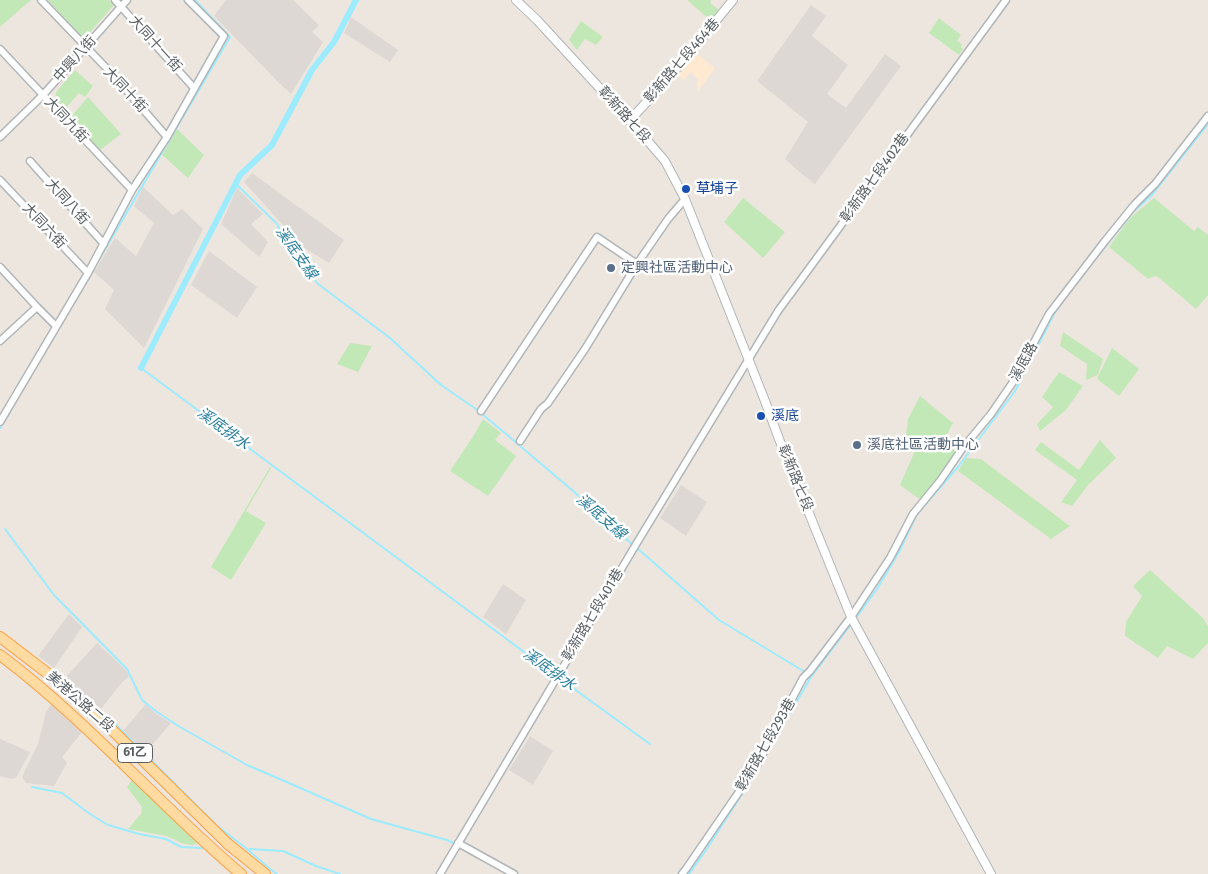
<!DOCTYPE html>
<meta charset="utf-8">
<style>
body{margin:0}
canvas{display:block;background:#ede6de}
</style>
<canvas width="1208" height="874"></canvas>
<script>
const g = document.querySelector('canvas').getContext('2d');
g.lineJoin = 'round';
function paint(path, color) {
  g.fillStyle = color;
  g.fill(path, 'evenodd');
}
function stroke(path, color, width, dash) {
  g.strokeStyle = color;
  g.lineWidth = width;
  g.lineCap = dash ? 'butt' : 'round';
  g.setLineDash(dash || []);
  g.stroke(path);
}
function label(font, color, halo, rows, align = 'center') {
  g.font = font + ' "Fira Sans","Noto Sans TC",sans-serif';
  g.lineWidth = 5;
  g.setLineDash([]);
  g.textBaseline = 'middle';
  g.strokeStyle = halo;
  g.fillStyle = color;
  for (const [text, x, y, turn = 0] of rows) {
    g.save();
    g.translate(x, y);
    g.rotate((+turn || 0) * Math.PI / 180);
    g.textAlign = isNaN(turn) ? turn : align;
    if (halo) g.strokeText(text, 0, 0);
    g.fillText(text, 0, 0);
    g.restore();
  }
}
const commercial = new Path2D(`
 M694,51L715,68L698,91L697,84L699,80L691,72L684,80L676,73Z`);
const industrial = new Path2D(`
 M226,0H293L319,25L312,32L323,42L291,94L279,83L214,16Z
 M811,5L826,16L812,36L848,65L827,94L846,108L885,54L901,66L815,184L803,175L785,159L808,122L757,81Z
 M351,17L398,50L390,62L344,33Z
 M252,173L344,240L329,263L293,241L294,234L283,225L244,182Z
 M143,187L173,215L182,209L203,229L144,348L105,309L114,290L94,272L115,238L136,256L154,223L134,206Z
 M237,188L263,214L251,224L268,242L259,257L221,224Z
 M209,251L257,287L237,318L191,285Z
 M681,485L707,502L686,536L660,518Z
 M503,584L526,600L506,634L483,617Z
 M69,614L82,627L54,668L38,656Z
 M97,643L126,670L129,677L123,681L100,710L65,682V678Z
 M51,704L83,731L62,757L67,763L54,786L26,783L22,777L38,744L46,712Z
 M146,704L155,713L171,723L146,752L123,731Z
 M530,736L553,751L533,785L509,770Z
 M0,739L30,752L16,778L11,779L0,776Z`);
const green = new Path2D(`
 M0,0H31L0,27Z
 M48,0H109L114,5L84,39Z
 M687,0H711L710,3L719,10L710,20Z
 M939,18L961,35L957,41L962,44L961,47L963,49L959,55L929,33Z
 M581,21L603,37L596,45L585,39L577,50L569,40Z
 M75,70L93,86L85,97L79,93L64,110L55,100L56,92Z
 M88,97L121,134L99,151L69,119Z
 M177,129L204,155L188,178L162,155Z
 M743,198L785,232L763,258L724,222Z
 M1154,198L1194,231L1198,227L1208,235V295L1196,309L1158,277L1154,276L1148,279L1109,247L1130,218Z
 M1063,332L1103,359L1098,375L1086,380L1087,364L1060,346Z
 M350,343L372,346L358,372L337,364Z
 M1112,348L1139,369L1119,396L1097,379Z
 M1059,372L1083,386L1066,410L1040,431L1037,424L1053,407L1042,397Z
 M920,396L953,423L944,440L956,452L929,494L921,500L900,485L915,451L905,443L908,419Z
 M483,419L501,433L495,440L516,456L488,496L450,471L474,435Z
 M1100,440L1116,458L1088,485L1072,506L1061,502L1077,480L1035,450L1041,442L1079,470Z
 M966,458L981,459L1070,526L1051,539L958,471Z
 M270,467L271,468L246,511L266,523L231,580L211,567Z
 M1150,570L1203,618L1208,626V643L1193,659L1167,646L1158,658L1125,636L1126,622L1142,596L1133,586Z
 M133,778L198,840V843L192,845L184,844L167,836L128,829L141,814L142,807L127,787Z`);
const stream = new Path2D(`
 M236,184L277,224L290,249L318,284L390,338L441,385L476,409L506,434L572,490L633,545
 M1078,281L1133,212L1152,195L1208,124
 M141,368L555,675
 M0,428L230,37L195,0
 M5,529L54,595L127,669L142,700L157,712L180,727L247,765L282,780L371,819L447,840L455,844
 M637,548L719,620L805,672
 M855,619L877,589L899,552L917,514L958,467L1015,391L1054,314L1066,296
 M811,677L852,623
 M559,678L650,744
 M77,691L114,723L216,825L247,849L270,869L277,874
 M761,763L811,677L809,675
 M32,787L62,793L90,814L108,825L139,834L166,839L181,847L202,848
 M250,849L283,851L316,866L340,874
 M689,874L704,853L755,774`);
const canal = new Path2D(`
 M141,368L240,175L272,145L312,70L334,42L356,0`);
const minor = new Path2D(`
 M41,0L115,77L167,137
 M115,0L194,88
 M0,49L132,190
 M0,137L43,95L127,0
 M30,161L104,244
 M0,180L88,273
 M0,267L37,307L56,326
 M0,341L37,307
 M481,411L597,237L637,264
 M0,422L88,273L132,190L167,137L224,36L188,0
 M520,441L541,409L548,403L585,349L637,264L668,219L685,199
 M458,843L514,874
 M440,874L638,541L778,311L1006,0
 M682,874L686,869L756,767L803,678L810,671L851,617L890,558L913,514L940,481L962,449L991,414L1013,382L1049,314L1105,241L1135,204L1155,184L1208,116`);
const tertiary = new Path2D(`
 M516,0L537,20L640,132L665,161L685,199L765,401L779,439L851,617L991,874
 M630,120L668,79L733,0`);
const primary = new Path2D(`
 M0,637L55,679L103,721L228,844L265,874
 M0,655C87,720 158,804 241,874`);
const markers = [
 [686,189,5,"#1a4fb4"],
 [611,268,5,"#5c6f8a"],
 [761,416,5,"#1a4fb4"],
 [857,445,5,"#5c6f8a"]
];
const shields = [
 [135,753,35]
];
const shieldNames = [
 ["61乙",135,753]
];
const streetNames = [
 ["大同十一街",155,44,48],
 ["中興八街",75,59,-48],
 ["彰新路七段464巷",682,61,-49],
 ["大同十街",125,90,47],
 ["彰新路七段",624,115,48],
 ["大同九街",66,120,47],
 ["彰新路七段402巷",875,178,-54],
 ["大同八街",67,202,48],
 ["大同六街",44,226,47],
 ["溪底路",1024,362,-61],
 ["彰新路七段",795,478,68],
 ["彰新路七段401巷",593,615,-59],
 ["美港公路二段",80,702,41],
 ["彰新路七段293巷",766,745,-60]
];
const transitNames = [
 ["草埔子",696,189],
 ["溪底",771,416]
];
const serviceNames = [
 ["定興社區活動中心",621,268],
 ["溪底社區活動中心",867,445]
];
const waterNames = [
 ["溪底支線",296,253,55],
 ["溪底排水",223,429,36],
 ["溪底支線",601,517,41],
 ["溪底排水",549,670,36]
];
paint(commercial, '#ffe9d1');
paint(industrial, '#ddd8d3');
paint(green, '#c3e8b7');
stroke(stream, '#9cebff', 2);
stroke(canal, '#9cebff', 6);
stroke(minor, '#b0b5b8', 9);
stroke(tertiary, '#b0b5b8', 10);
stroke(primary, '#ff9f45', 12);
stroke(minor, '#fff', 6);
stroke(tertiary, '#fff', 8);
stroke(primary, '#ffdaa1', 10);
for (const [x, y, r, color] of markers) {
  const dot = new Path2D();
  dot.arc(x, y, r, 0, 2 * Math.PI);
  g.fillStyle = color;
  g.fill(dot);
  stroke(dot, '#fff', 2);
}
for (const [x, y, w] of shields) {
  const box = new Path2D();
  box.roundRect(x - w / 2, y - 9.5, w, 19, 4);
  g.fillStyle = '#fff';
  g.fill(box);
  stroke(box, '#585e62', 1);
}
label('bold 12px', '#585e62', null, shieldNames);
label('14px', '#585e62', '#fff', streetNames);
label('14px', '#164399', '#fff', transitNames, 'left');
label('14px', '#4e5e75', '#fff', serviceNames, 'left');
label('italic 15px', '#2a7f9f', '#fff', waterNames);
</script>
